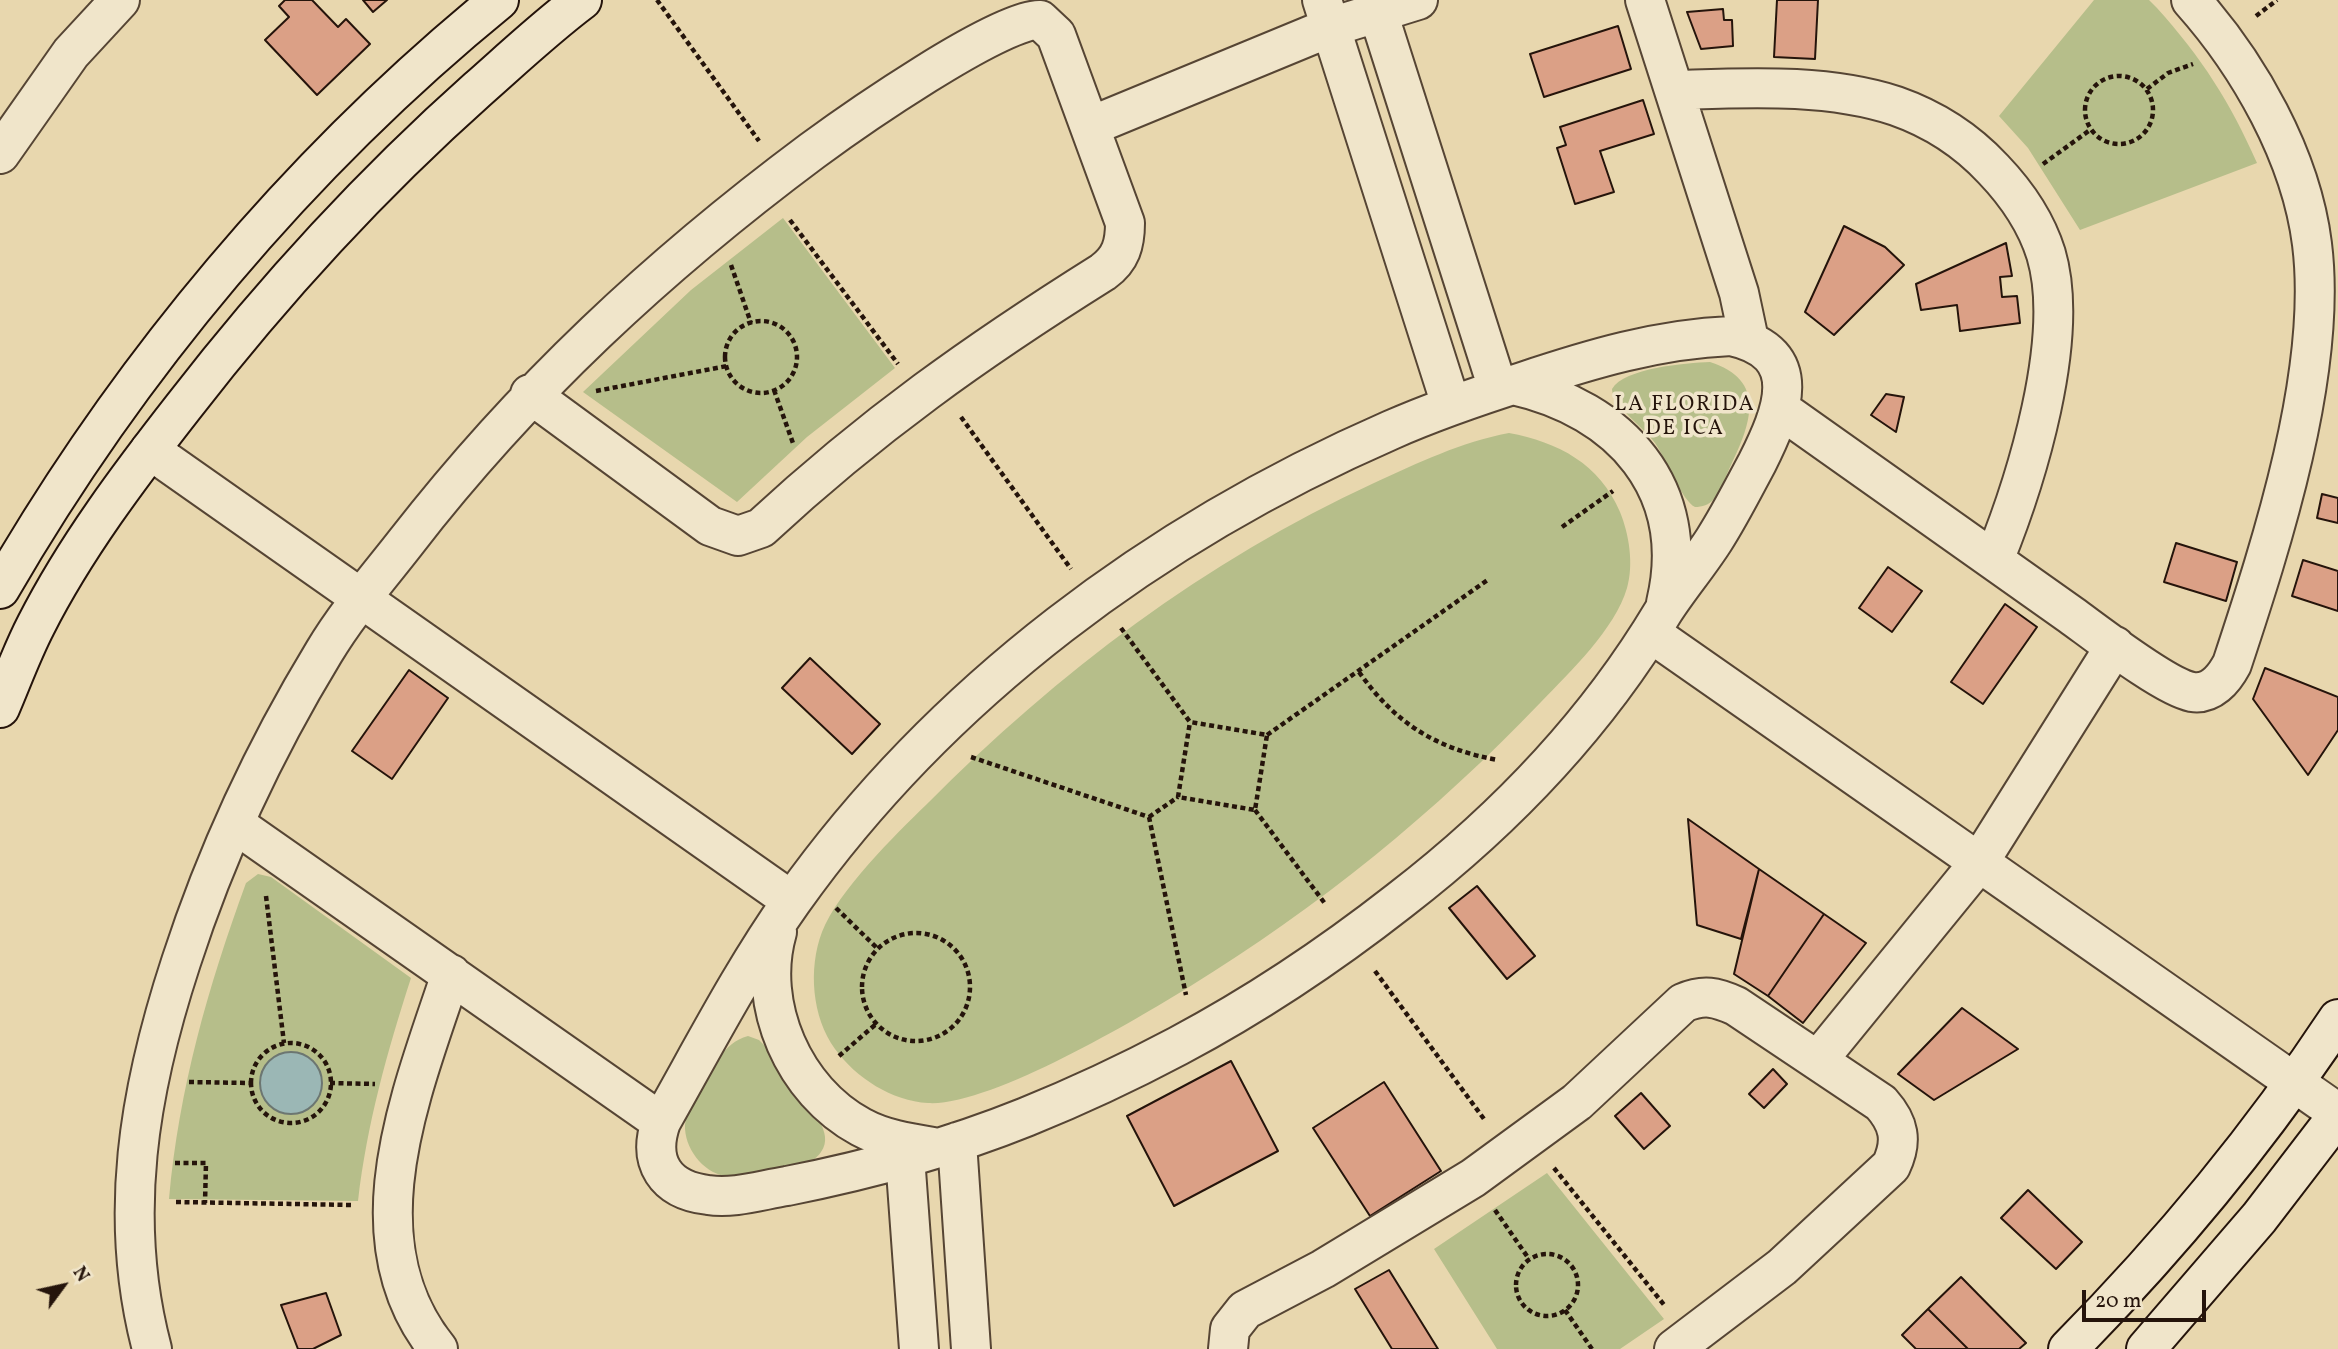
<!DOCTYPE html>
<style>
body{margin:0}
#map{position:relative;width:2338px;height:1349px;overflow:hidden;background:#e8d7ae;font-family:Vollkorn,serif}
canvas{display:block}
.north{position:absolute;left:28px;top:1251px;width:70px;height:70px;-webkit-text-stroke:5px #f0e5ca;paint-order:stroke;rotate:57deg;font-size:19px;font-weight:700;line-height:28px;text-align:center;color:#25140b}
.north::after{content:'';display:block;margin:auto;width:24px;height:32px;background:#25140b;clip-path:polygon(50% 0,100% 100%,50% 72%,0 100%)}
.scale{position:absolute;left:2082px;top:1290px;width:124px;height:32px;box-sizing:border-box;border:4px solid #25140b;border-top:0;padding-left:9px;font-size:21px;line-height:24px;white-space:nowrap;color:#25140b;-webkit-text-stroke:5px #f0e5ca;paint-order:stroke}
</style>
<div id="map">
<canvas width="2338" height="1349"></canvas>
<div class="north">N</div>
<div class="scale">20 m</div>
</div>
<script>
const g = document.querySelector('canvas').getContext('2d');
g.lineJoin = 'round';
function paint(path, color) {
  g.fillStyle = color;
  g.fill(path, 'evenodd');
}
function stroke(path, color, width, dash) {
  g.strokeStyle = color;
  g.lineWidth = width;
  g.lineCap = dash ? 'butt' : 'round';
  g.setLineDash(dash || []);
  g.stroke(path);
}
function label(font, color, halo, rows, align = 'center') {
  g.font = font + ' Vollkorn,serif';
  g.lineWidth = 7;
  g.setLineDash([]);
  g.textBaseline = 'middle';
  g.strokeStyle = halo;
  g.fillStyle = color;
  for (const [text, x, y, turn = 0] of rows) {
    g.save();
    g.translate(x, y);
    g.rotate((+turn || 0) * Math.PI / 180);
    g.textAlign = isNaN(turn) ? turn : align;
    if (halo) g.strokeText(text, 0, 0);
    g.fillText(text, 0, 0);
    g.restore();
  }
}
const green = new Path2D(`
 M2094,0H2149L2157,8C2202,58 2230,102 2257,163L2080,230L2028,148L1999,116Z
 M783,218L895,368L807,437L737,502L583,392L691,290Z
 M1710,362C1767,380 1751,424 1731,465C1726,475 1722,490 1714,499C1709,505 1702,507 1695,507C1682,501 1665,457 1655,443C1644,428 1612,405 1612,389C1624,368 1686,363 1710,362Z
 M1509,433C1558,442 1600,464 1620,512C1629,534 1634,564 1627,588C1615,629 1570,672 1541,702C1435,813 1319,907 1189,987C1134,1021 988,1107 928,1103C892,1101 856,1078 835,1049C812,1017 808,969 822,932C838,891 895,835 927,804C1058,672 1205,561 1374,483C1418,463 1461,442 1509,433Z
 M258,874L271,877L411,978C387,1052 367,1124 358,1201L169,1199C179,1088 208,987 246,883ZM311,1060C322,1073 323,1082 319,1098L283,1114C263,1104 257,1091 262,1069Z
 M748,1036L759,1040L768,1049L820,1122C825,1132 828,1142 821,1152C811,1167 789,1168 772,1171C757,1173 740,1178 725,1176C702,1172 684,1147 685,1125C686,1112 694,1101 700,1090C713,1069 722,1043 748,1036Z
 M1547,1173L1664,1319L1620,1349H1497L1434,1249Z`);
const water = new Path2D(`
 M260 1083a31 31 0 1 1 62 0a31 31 0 1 1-62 0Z`);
const building = new Path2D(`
 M285,0H312L338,27L346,19L370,44L317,95L265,40L289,17L279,6Z
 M363,0H387L373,12Z
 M1777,0H1818L1815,59L1774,57Z
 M1723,9L1724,20H1732L1733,46L1701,49L1687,12Z
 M1618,26L1631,69L1544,97L1530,54Z
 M1643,100L1654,134L1600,151L1614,192L1575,204L1557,148L1566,145L1560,127Z
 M1844,226L1885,247L1904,265L1834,335L1805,312Z
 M2006,243L2012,276L2000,277L2002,297L2017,296L2020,323L1960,331L1957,305L1921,310L1916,284Z
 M1886,394L1904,397L1896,432L1871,415Z
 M2322,494L2338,498V523L2317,518Z
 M2176,543L2237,562L2226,601L2164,582Z
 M2303,560L2338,571V611L2292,596Z
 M1888,567L1922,591L1892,632L1859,608Z
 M2005,604L2037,627L1983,704L1951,682Z
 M810,658L880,724L852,754L782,688Z
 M2265,668L2338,697V730L2308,775L2253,699Z
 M409,670L448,698L392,779L352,751Z
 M1688,819L1759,869L1741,939L1697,925Z
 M1759,869L1824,914L1768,996L1734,974Z
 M1477,886L1535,956L1507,979L1449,908Z
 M1824,914L1866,943L1803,1023L1768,996Z
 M1962,1008L2018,1049L1934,1100L1898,1074Z
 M1231,1061L1278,1151L1174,1206L1127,1116Z
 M1773,1069L1787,1084L1764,1108L1749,1094Z
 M1384,1082L1441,1171L1370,1216L1313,1128Z
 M1641,1093L1670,1126L1644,1149L1615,1116Z
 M2028,1190L2082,1242L2056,1269L2001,1218Z
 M1389,1270L1438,1349H1392L1355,1289Z
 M1961,1277L2026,1343L2019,1349H1968L1928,1309Z
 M326,1293L341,1335L313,1349H298L281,1305Z
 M1928,1309L1968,1349H1916L1902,1335Z`);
const path = new Path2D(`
 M657,0L759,141
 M2256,16L2277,0
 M2085 110a34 34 0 1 1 68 0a34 34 0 1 1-68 0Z
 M2147,89L2168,73L2193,64
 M2043,164L2090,130
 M790,220L898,364
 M731,265L751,323
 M725 357a36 36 0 1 1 72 0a36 36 0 1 1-72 0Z
 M774,390L794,446
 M596,391L727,366
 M961,417L1071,569
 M1562,527L1613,491
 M1121,628L1190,722L1267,735L1255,810L1178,797L1190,722
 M1359,672C1395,723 1436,749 1498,760
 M1267,735L1489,579
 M971,757L1149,817
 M1255,810L1326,905
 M1149,817L1186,995
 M1149,817L1178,797
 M266,896L284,1043
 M836,908L878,949
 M862 987a54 54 0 1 1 108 0a54 54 0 1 1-108 0Z
 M1375,971L1484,1119
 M251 1083a40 40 0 1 1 80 0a40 40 0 1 1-80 0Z
 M839,1056L876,1024
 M189,1082L251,1083
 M330,1083L375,1084
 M175,1163H206L205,1203
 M1554,1168L1665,1306
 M176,1202L353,1205
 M1495,1210L1529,1259
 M1516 1285a31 31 0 1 1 62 0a31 31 0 1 1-62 0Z
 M1565,1310L1592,1349`);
const street = new Path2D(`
 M1322,0L1451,405
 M1374,0L1498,389
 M1645,0L1739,293L1749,340
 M1674,90C1746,88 1826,83 1896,106C1933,119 1966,140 1993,169C2016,193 2036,222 2046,254C2071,338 2026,481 1994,560
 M1091,126L1331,27L1418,0
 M0,154L71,53L120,0
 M1731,336C1808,353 1782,413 1757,463C1743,489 1730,515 1714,540C1698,565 1679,587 1663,612C1596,724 1503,821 1399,901C1330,955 1257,1004 1178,1046C1129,1072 1078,1096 1026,1117C949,1148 868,1170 787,1186C761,1190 734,1199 708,1195C665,1190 647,1162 661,1122C703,1048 743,970 792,901C942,690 1157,532 1391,430C1434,411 1478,396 1522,382C1591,359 1658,339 1731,336Z
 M1513,385C1621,409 1693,489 1666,603
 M1780,409C1877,477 1974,546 2071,615C2096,633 2165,687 2192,692C2211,695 2224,679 2232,664C2272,543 2328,371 2312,244C2301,156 2249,65 2191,0
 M150,450L792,901
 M1652,634L2338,1113
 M235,824L661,1122
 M777,932C756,1005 794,1091 861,1127C883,1139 908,1143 933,1147
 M1818,1060L1978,864L2115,646
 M957,1142L971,1349
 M904,1143L919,1349
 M152,1349C117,1217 139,1090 181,962C216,854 265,749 324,652C348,612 378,578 406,542C523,391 659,265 812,151C850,123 1000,18 1040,20L1056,35L1125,223C1125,244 1121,259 1103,272C977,351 871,426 761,528L738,536L710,526L530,394
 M438,1349C349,1239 412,1092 451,974
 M1228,1349L1230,1329L1245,1310L1323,1269L1473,1178L1577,1102L1683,1003C1704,994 1716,997 1736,1006L1881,1103C1899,1123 1903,1141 1891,1166L1782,1267L1674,1349`);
const secondary = new Path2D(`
 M0,589C129,366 299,163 499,0
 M0,708C12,680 22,652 36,625C75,548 130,475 184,406C273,291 369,186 478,89C512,59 546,27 582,0
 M2068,1349C2167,1249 2260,1137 2338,1019
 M2146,1349L2259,1218L2338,1115`);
const neighbourhoodNames = [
 ["LA FLORIDA",1685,406],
 ["DE ICA",1685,430]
];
paint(green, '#b6be8a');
paint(water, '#9bb7b5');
stroke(water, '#6c7671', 2);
paint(building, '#dba086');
stroke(building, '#25140b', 2);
stroke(street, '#564534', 42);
stroke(secondary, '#25140b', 42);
stroke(path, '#25140b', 4.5, [5, 3.5]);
stroke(street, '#f0e5ca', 38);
stroke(secondary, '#f0e5ca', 38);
g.letterSpacing = '2px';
label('21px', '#25140b', '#f0e5ca', neighbourhoodNames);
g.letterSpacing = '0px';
</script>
